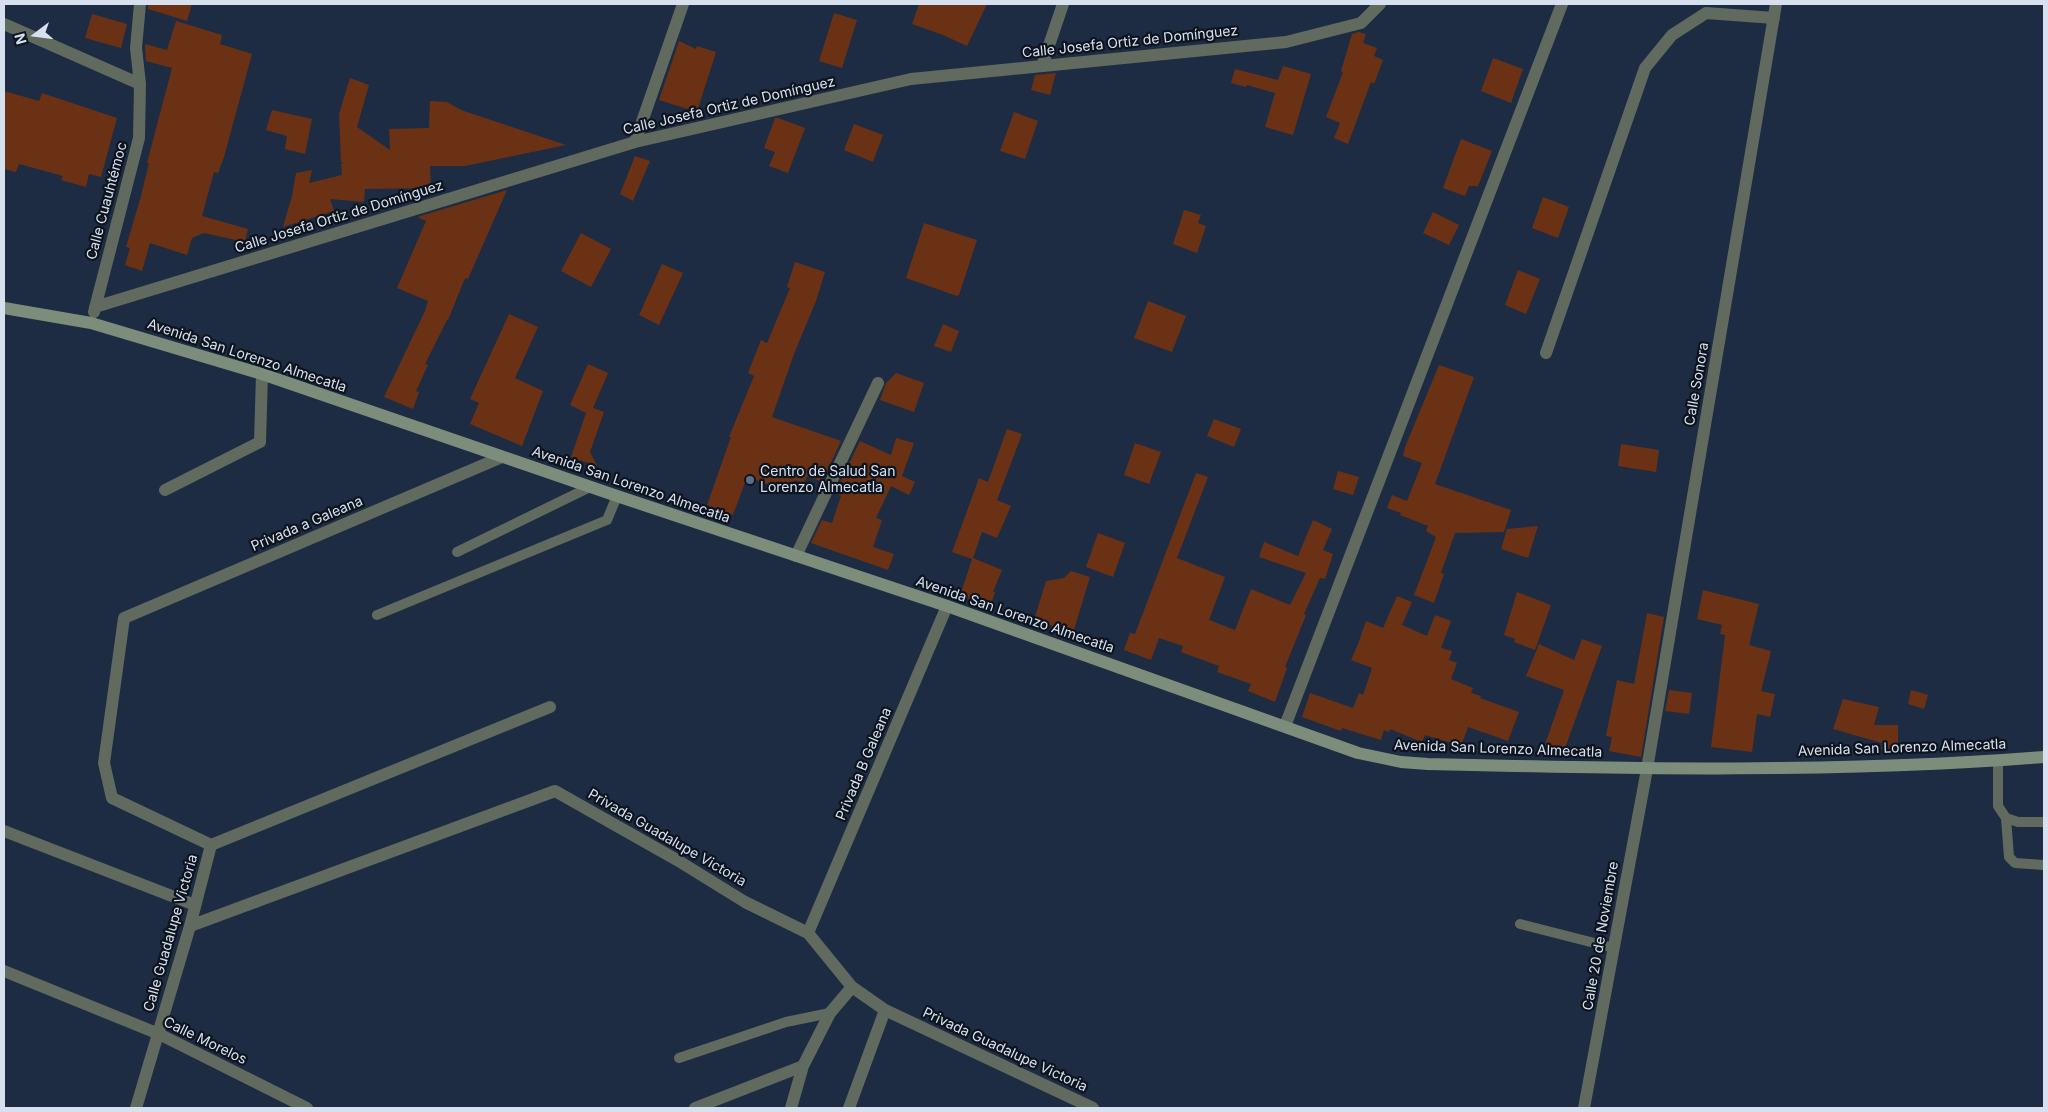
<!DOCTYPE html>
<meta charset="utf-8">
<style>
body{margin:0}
#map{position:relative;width:2048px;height:1112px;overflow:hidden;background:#1d2c42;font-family:Inter,sans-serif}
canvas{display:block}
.frame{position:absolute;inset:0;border:5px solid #d6e0ef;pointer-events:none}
.north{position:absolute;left:10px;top:10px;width:50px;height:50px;-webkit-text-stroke:4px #0d141e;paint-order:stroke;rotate:255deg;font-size:14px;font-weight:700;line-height:20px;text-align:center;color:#d6e0ef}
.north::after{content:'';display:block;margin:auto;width:18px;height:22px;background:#d6e0ef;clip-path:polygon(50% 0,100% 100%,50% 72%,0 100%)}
</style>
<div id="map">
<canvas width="2048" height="1112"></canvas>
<div class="frame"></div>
<div class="north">N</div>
</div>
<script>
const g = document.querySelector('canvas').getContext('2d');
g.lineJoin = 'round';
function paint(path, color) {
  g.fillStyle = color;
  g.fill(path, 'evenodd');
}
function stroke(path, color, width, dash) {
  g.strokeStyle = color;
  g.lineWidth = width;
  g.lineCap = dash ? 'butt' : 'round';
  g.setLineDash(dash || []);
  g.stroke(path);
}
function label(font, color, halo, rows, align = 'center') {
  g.font = font + ' Inter,sans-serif';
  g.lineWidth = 4.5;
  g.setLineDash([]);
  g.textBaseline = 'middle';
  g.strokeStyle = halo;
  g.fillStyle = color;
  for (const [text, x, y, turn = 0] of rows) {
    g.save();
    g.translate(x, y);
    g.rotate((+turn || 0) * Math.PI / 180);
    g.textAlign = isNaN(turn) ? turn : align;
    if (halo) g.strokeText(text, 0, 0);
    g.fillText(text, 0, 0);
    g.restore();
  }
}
const building = new Path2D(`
 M148,4H192L187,21L148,9Z
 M919,4H987L967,46L943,35L912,24Z
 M834,13L857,20L842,68L819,61Z
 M92,14L127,24L121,48L85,38Z
 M176,21L222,35L220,44L252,54L224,157L218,173L214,172L202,216L248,229L245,242L204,233L192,238L187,255L150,243L142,271L125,265L130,248L126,247L141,196L149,163H147L172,68L146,61L145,44L167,50Z
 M1359,32L1366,34L1363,43L1377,48L1374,56L1383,60L1374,84L1371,82L1348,144L1334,138L1340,123L1326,117L1343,72L1341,71L1352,34Z
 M679,41L696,49L697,46L716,52L697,112L659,100Z
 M1493,58L1523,69L1511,103L1481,91Z
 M1283,66L1311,74L1293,135L1265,127L1275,93L1247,85L1246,87L1231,83L1235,69L1278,80Z
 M1056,73L1050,95L1031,90L1035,75Z
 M350,78L369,85L357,127L390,150L389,129L429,128L430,101L447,102L461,110L566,145L465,166H430L431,188L365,189L364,202L330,199L334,211L283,227L292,196L296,173L312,170L309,183L342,175L341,164L344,163L341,162L339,114Z
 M4,91L39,101L42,93L117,118L101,177L89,174L86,187L61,180L63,176L19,164L16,172L4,169Z
 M272,110L312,119L305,154L285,149L287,136L266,130Z
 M1014,112L1038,121L1025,159L1000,151Z
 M775,118H778L805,128L788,173L769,166L775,152L764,148Z
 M854,124L883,135L873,162L844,150Z
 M1461,139L1492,151L1478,186H1469L1465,196L1443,188Z
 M635,156L650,161L633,201L620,194Z
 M507,190L468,279L465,278L448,320H447L425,364L428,365L416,391L419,392L413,409L384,397L425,311L428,301L397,288L426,221L417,217Z
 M1543,197L1569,207L1558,238L1532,228Z
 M1184,210L1201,215L1198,223L1206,226L1197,253L1173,244Z
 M1433,212L1459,225L1449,245L1423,233Z
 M924,223L977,240L959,295L957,296L906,278Z
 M581,233L611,249L591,287L561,271Z
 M795,262L825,272L816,301L794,354L772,417L841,441L822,482L807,476L804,483L794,480L790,492L747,477L733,515L707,505L731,437H729L754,376L748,373L761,340L767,343L790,288L787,287Z
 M662,264L683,273L659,325L639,315Z
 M1518,270L1540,279L1526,314L1505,305Z
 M1148,301L1186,316L1172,352L1134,338Z
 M509,314L538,327L515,378L543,391L522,446L470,424L479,403L470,399Z
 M943,324L959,331L951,352L934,346Z
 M588,364L608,373L593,408L604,412L590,452L597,466L571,457L586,413L570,405Z
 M1439,365L1474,377L1435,484L1511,510L1504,532L1455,533L1441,573L1444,574L1434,603L1414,595L1436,537L1426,531L1428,526L1400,515L1401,513L1387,508L1392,495L1407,501L1422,463L1403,456L1405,447Z
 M896,373L924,383L914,412L880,400L886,383Z
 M1214,419L1241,429L1234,447L1207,436Z
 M1007,429L1022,434L997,500L1011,506L997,538L982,532L973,558L1002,570L993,592H995L990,607L960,596L972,559L952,552L979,478L988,482Z
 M896,438L914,443L902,476L915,482L909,495L891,486L876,518L882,520L873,547L894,554L888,570L811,543L822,520L832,523L841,496L835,493L860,441L891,455Z
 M1135,443L1161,452L1149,484L1124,475Z
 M1621,444L1659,450L1656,472L1618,466Z
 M1338,471L1359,477L1353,495L1333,489Z
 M1196,473L1208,477L1177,558L1225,577L1209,620L1235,630L1251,589L1290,605L1306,573L1259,557L1264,542L1298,556L1313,520L1332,529L1323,550L1333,554L1325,579L1320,578L1304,614L1306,615L1285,667L1287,668L1275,702L1248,691L1251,684L1217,672L1219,666L1181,652L1183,646L1159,638L1151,660L1124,650L1130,633L1135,634Z
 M1538,526L1528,558L1501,549L1507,529Z
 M1098,533L1125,543L1113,577L1086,567Z
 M1071,571L1090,577L1073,633L1034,620L1046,581L1064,578Z
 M1703,590L1759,604L1749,645L1771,651L1761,691L1775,694L1770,717L1757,714L1752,752L1711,747L1725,635L1720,634L1722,625L1697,619Z
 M1517,592L1551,605L1535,650L1514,642L1515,639L1504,635Z
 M1397,596L1412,602L1402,625L1427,636L1435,615L1451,621L1441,648L1452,651L1449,660L1457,663L1451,679L1473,688L1471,693L1481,696L1480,698L1519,712L1508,741L1468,727L1461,746L1425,735L1422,742L1390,729L1389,732L1384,730L1381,740L1342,728L1341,731L1302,717L1310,693L1353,708L1359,693L1363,695L1372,668L1351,660L1358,644L1366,621L1383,628Z
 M1647,613L1664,617L1641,757L1609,751L1612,737L1606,736L1617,680L1634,684Z
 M1582,639L1602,646L1564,751L1543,750L1564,690L1526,676L1539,644L1574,660Z
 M1669,690L1692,693L1689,714L1665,711Z
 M1911,690L1928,695L1924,709L1908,704Z
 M1843,699L1879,707L1874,725H1898V750L1881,749L1882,743L1833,729Z`);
const lane = new Path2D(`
 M457,552L590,487
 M377,615L607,520L617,496
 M1998,761V806L2006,818L2018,822H2044
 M2006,818L2009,857L2015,863L2044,865
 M1520,924L1614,948
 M679,1058L786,1022L830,1013`);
const street = new Path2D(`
 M4,24L140,84
 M1042,66L1063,4
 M635,142L683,4
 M95,307L635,142L911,79L1286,42L1361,23L1380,4
 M94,312L139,138L140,84L136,48L140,4
 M1546,353L1645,68L1672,35L1706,13L1774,18
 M165,490L260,442L262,374
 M796,556L878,383
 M1285,726L1562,4
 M4,831L195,905
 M211,845L112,798L104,763L124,618L502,457
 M211,845L550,707
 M190,926L555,791L677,860L745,902L808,933L852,987L885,1010L1093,1108
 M808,933L947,606
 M4,971L159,1034L307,1108
 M136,1108L190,926L211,845
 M695,1108L803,1066
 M791,1108L803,1066L830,1013L852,987
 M849,1108L885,1010
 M1584,1108L1647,769L1776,4`);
const secondary = new Path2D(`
 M4,308L91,323L262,374L617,496L947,606L1358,753L1401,762L1428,764C1633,769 1839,773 2044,757`);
const markers = [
 [750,480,5,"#5c6f8a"]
];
const streetNames = [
 ["Calle Josefa Ortiz de Domínguez",1130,42,-6],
 ["Calle Josefa Ortiz de Domínguez",729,106,-13],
 ["Calle Cuauhtémoc",107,201,-75],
 ["Calle Josefa Ortiz de Domínguez",339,217,-17],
 ["Avenida San Lorenzo Almecatla",247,356,18],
 ["Calle Sonora",1697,384,-80],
 ["Avenida San Lorenzo Almecatla",631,485,19],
 ["Privada a Galeana",307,524,-23],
 ["Avenida San Lorenzo Almecatla",1015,615,19],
 ["Avenida San Lorenzo Almecatla",1902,748,-2],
 ["Avenida San Lorenzo Almecatla",1498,749,2],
 ["Privada B Galeana",864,764,-67],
 ["Privada Guadalupe Victoria",667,838,30],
 ["Calle Guadalupe Victoria",171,933,-74],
 ["Calle 20 de Noviembre",1601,936,-80],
 ["Calle Morelos",205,1041,26],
 ["Privada Guadalupe Victoria",1005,1050,25]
];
const poiNames = [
 ["Centro de Salud San",760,472],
 ["Lorenzo Almecatla",760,488]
];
paint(building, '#6b3115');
stroke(lane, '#606a5f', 10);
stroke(street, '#606a5f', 12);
stroke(secondary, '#7d8d7b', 12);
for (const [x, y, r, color] of markers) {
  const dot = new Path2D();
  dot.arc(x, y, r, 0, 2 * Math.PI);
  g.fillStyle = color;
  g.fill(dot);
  stroke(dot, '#0d141e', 2);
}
label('14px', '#d6e0ef', '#0d141e', streetNames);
label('14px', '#d6e0ef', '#0d141e', poiNames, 'left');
</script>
